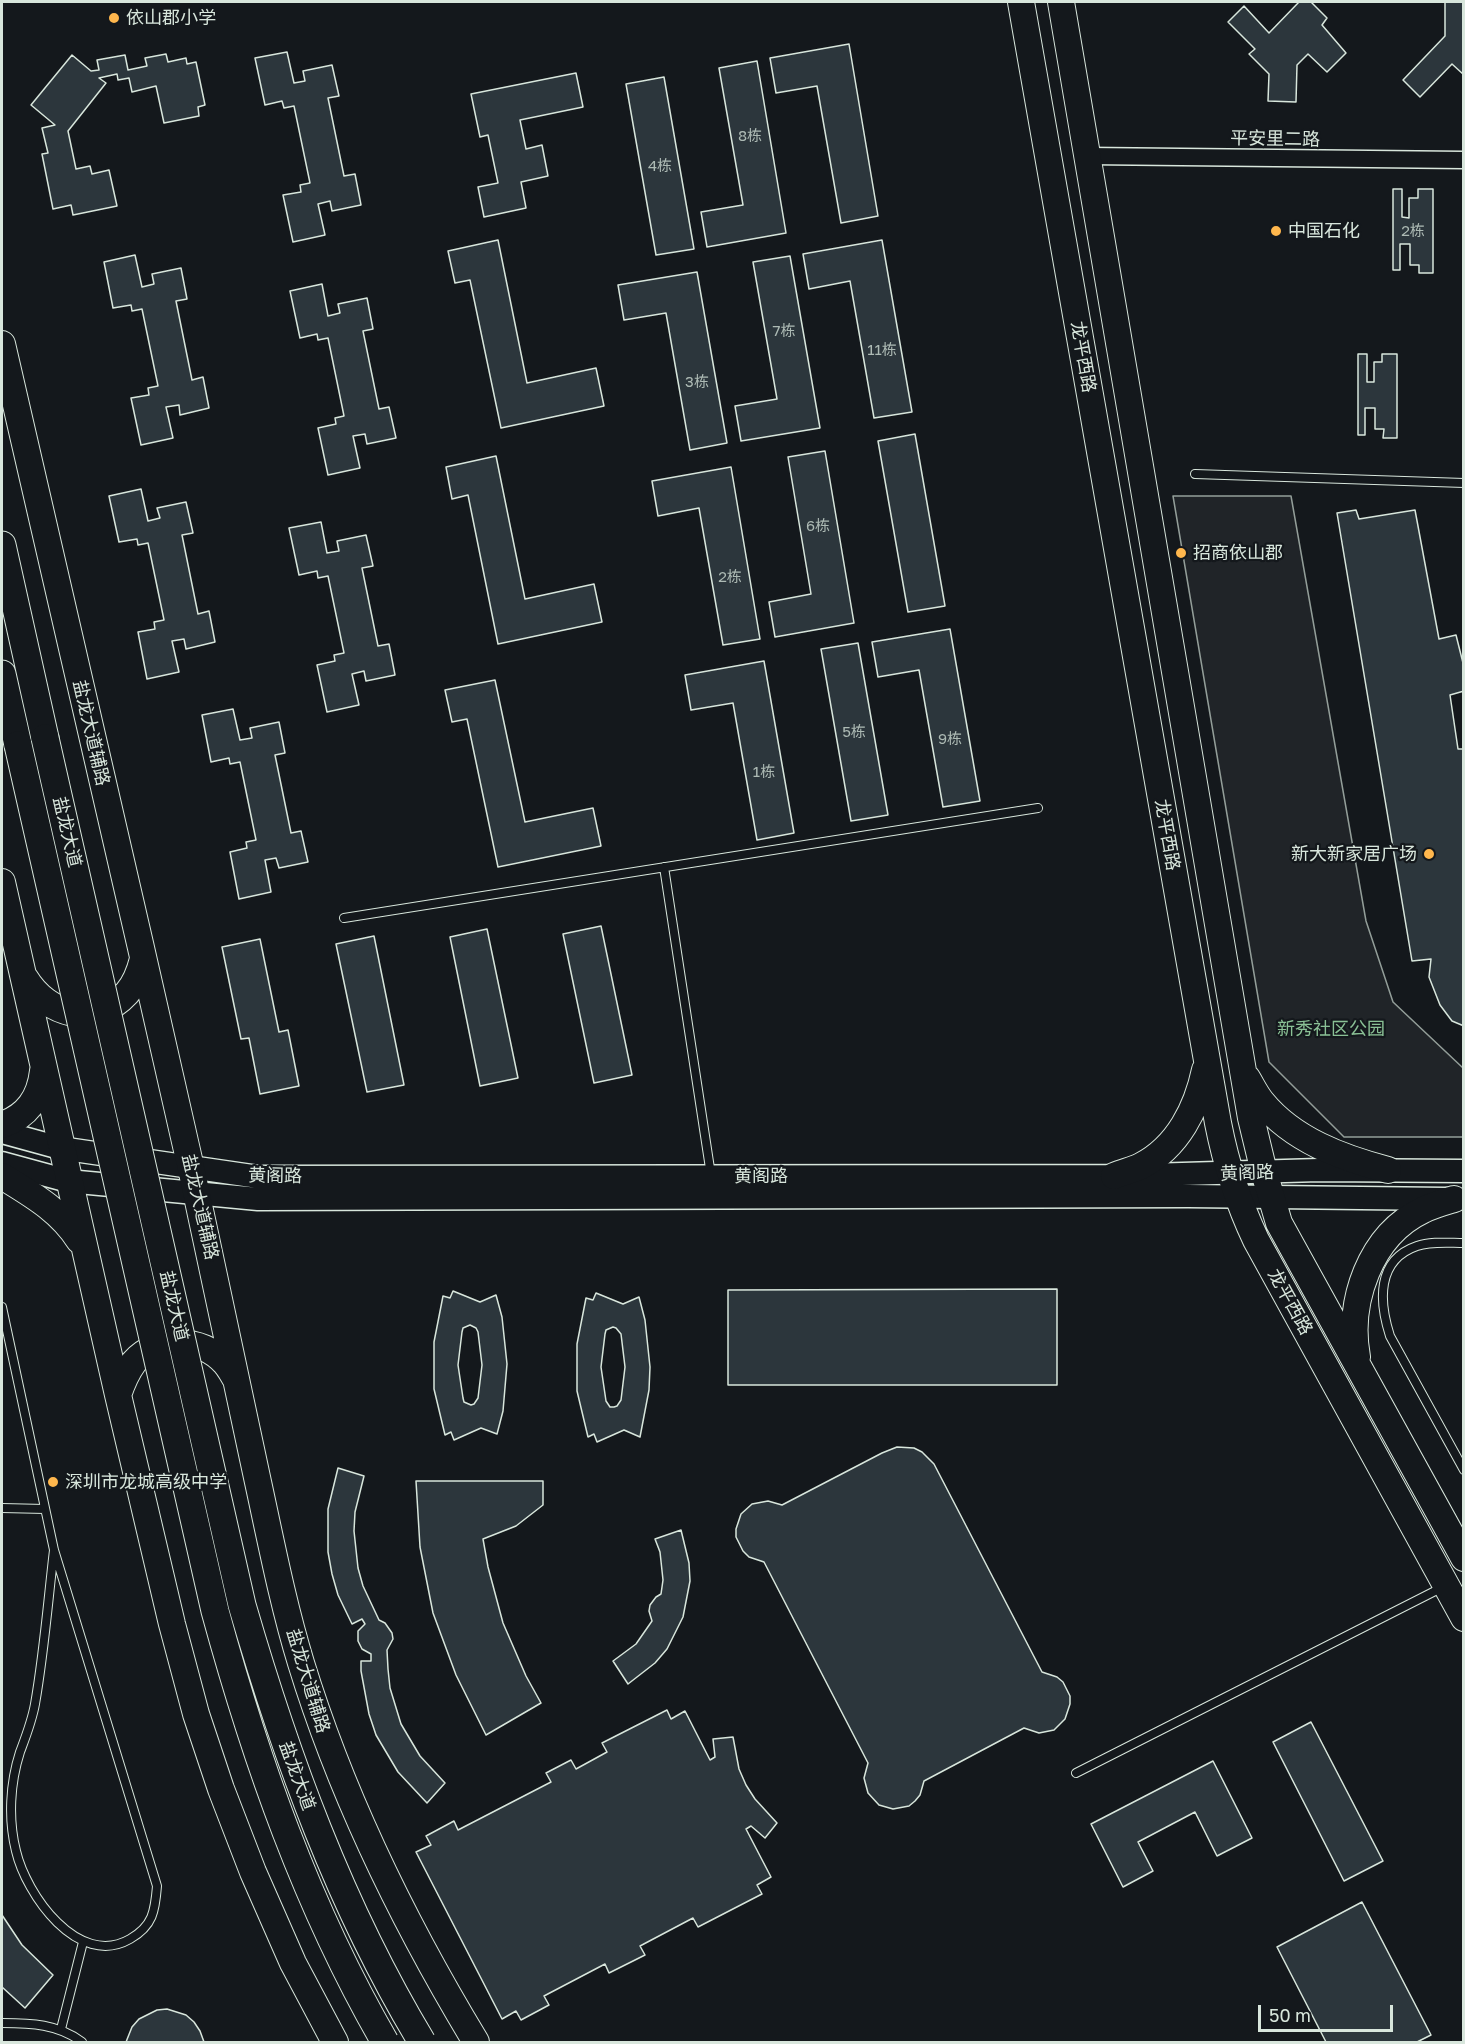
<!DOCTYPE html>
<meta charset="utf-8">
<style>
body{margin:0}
#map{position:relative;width:1465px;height:2044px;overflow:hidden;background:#14181c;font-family:"Golos Text",sans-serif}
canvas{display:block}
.frame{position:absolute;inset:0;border:3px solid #d8e6dc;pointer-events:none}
.scale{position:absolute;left:1258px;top:2005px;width:135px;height:27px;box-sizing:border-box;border:3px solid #d8e6dc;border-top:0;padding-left:8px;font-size:18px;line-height:21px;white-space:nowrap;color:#d8e6dc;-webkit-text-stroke:4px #14181c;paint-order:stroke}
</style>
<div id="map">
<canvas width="1465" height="2044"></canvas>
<div class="frame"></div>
<div class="scale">50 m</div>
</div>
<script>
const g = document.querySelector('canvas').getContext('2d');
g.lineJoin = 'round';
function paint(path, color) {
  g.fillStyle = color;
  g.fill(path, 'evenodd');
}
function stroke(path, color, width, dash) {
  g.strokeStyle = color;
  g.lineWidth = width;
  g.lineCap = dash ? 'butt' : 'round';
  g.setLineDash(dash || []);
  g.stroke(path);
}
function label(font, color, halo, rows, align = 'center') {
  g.font = font + ' "Golos Text","Noto Sans SC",sans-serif';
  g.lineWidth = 4.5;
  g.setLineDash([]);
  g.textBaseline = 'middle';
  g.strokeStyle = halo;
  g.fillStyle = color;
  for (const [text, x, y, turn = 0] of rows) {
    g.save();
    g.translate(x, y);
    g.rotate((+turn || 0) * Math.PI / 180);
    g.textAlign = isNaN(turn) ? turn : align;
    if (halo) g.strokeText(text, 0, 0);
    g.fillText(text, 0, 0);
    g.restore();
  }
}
const green = new Path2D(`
 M1173,496H1291L1366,921L1393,1002L1463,1068V1137H1344L1269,1062Z`);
const building = new Path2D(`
 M1299,2H1311L1327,18L1322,25L1346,53L1327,72L1308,54L1297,65L1296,102L1268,101L1269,74L1249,54L1255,49L1228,22L1244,6L1269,33Z
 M1445,2H1464V75L1452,64L1420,97L1403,80L1445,36Z
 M849,44L878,216L841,223L817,86L776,93L770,58Z
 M287,52L294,83L305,81L303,71L332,65L339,96L328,98L344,176L355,174L361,205L332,211L330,201L318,204L325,235L293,242L283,195L301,192L300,185L310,183L294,106L284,108L282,101L265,105L255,58Z
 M166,54L168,62L186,58L187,64L196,62L205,105L198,107L199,116L164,123L156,86L132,92L129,78L118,80L117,74L99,78L106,83L68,131L76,169L90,166L92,174L109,170L117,206L73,215L71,205L53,209L42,154L48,153L42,128L55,125L31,105L72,55L91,71L99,70L97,60L125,55L128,70L147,66L145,58Z
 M757,61L786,233L707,247L701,212L743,205L719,68Z
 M576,73L583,107L520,120L526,149L542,145L548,176L521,182L526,208L484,217L478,187L498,183L488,135L480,137L471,94Z
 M664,77L694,249L656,255L626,84Z
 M1393,189H1402V217L1409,218V198H1418V189H1433V273H1419V265H1410V244H1400V270H1393Z
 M498,240L527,383L596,368L604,406L501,428L470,280L455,283L448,251Z
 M882,240L912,412L874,418L850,281L809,289L803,254Z
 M135,255L142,287L154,284L152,274L181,268L187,299L176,301L192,380L203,377L209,408L180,415L179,405L166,407L173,438L141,445L131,398L149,395L148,388L158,386L142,309L132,311L131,305L113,308L104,262Z
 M790,256L820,428L741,441L735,406L777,399L753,262Z
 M697,272L727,443L690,450L666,313L624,320L618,285Z
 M322,284L328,316L340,313L338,304L367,298L373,329L363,331L379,409L389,407L396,438L367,444L365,434L353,436L360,468L328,475L318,428L336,424L335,418L344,416L328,338L318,340L317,334L300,338L290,291Z
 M1358,354H1367V382H1374V362H1382V354H1397V438H1383L1384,429H1375V408H1365V435H1358Z
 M915,434L945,606L908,612L878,441Z
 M825,451L854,623L775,637L769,602L811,594L788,457Z
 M496,456L525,599L594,584L602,622L498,644L468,495L452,499L446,467Z
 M731,467L760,639L723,645L699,508L658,516L652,481Z
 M141,489L148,521L160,518L157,508L186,502L193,533L182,535L198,614L209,611L215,642L186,649L184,639L172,641L179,672L147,679L138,632L155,629L154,622L164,620L148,543L138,545L137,539L119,542L109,496Z
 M1356,510L1359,519L1415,510L1439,639L1456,635L1464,667V691L1450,695L1458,749H1464V1026L1452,1021L1440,1005L1429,977L1431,959L1412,961L1337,513Z
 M321,522L327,553L339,551L337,541L366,535L373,566L362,568L378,646L389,644L395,675L366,681L364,671L352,674L359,705L327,712L317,665L335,661L334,655L344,653L328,576L318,578L317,571L299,575L289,528Z
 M950,629L980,801L943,807L919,670L878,677L872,642Z
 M858,643L888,815L851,821L821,649Z
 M764,661L794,833L757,840L733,703L691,710L685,675Z
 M495,680L525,822L593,808L601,846L498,867L467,719L452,722L445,690Z
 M233,709L240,740L252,738L250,728L279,722L285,753L275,755L291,833L301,831L308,862L279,868L276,858L265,860L271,892L239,899L230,852L247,848L246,842L256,840L240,762L230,764L229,758L211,762L202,715Z
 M601,926L632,1075L594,1083L563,934Z
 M487,929L518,1078L480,1086L450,937Z
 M374,936L404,1085L367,1092L336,944Z
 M260,939L279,1032L288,1030L299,1086L260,1094L249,1038L241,1039L222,947Z
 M1057,1289V1385H728V1290Z
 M453,1291L480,1302L496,1295L502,1317L507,1364L503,1411L497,1434L481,1428L454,1440L451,1432L445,1435L434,1389V1342L443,1296L450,1298ZM470,1325L476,1328L478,1332L482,1365L478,1398L474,1404L471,1405L464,1402L463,1398L458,1365L462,1332L463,1328Z
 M596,1293L623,1304L639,1297L645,1320L650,1367L649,1390L640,1437L624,1430L597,1442L594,1434L588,1437L577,1391V1344L586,1298L593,1300ZM613,1327L616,1328L621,1334L625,1367L621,1400L617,1406L614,1407H610L606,1401L601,1367L605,1334L606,1330Z
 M897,1447L914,1448L922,1452L934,1464L1042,1672L1057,1677L1063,1682L1070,1696V1704L1065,1719L1054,1730L1039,1733L1024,1728L924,1781L920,1795L915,1801L909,1806L893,1809L879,1805L868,1793L864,1778L868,1763L764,1562L749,1557L743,1551L736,1537V1529L741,1514L752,1504L768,1501L782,1505L882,1453Z
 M338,1468L364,1476L355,1512L354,1531L358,1568L363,1586L379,1620L385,1623L392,1633L393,1639L387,1650L388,1669L390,1688L401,1724L420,1756L445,1783L427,1803L398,1772L376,1735L369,1714L361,1671V1661H371V1654L362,1649L358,1641V1631L365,1624L362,1619L352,1624L338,1595L332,1574L328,1552V1509Z
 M416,1481H543V1505L516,1526L483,1539L488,1567L503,1623L526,1676L541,1703L486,1735L456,1675L433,1613L420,1547Z
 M681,1530L689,1563L690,1581L683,1617L667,1649L655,1663L628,1684L613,1661L636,1644L652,1621L649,1611L650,1605L656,1597L661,1594L663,1580L660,1552L655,1539Z
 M667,1710L671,1719L685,1711L710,1760L715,1757L713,1739L733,1737L739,1769L746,1785L755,1799L777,1823L765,1838L751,1826L746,1829L771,1877L757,1885L762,1894L698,1927L693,1918L640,1946L645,1955L609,1973L605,1964L544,1996L549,2005L521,2020L516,2011L502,2019L416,1852L431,1845L426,1836L454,1821L458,1830L551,1782L546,1773L571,1760L576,1769L607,1752L602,1743Z
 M1311,1722L1383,1861L1344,1881L1273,1742Z
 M1213,1761L1252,1838L1217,1856L1195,1812L1138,1842L1153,1871L1123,1887L1091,1824Z
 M1362,1902L1431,2035L1417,2042H1326L1277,1947Z
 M2,1915L22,1945L53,1975L25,2008L2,1987Z
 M167,2009L186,2015L194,2022L200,2031L204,2042H126L132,2027L139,2019L157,2010Z`);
const service = new Path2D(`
 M1195,474L1464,483
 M664,867L711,1175
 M344,918L1038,808
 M1464,1243C1449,1243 1431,1241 1417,1246C1376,1260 1379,1302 1390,1336L1464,1470
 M2,1307L54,1550L157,1886C155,1911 153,1926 130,1939C78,1969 26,1894 16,1851C8,1819 10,1783 20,1752C26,1736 32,1721 35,1704C44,1653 48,1601 54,1550
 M2,1508L45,1509
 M1076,1773L1445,1586
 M2,2023C31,2023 58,2024 82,2042
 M61,2029L83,1942`);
const minor = new Path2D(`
 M1087,156L1464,160`);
const secondary = new Path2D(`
 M2,1132L60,1148L259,1177L1114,1176L1319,1170L1464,1171
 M2,1163L68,1181L258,1199L1188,1196L1447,1199`);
const primary = new Path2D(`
 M1021,2L1218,1123C1226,1164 1238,1202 1256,1240L1464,1618
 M1061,2L1251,1118L1264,1172L1279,1223L1464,1558
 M2,344C65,618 129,893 191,1168C214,1272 235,1377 258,1482C271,1542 283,1604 301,1663C342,1797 404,1923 476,2042
 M2,882L118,1395L172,1624L196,1714L221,1789L253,1872L293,1963L335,2042
 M25,978C48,1016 95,1028 127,993C136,983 140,971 143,959
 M1247,1078C1252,1086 1256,1095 1262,1102C1293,1140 1342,1158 1388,1170
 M2,1125C27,1116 40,1098 43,1071
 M2,1176C31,1194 60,1210 79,1240
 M1114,1176C1123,1172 1133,1170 1141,1166C1178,1147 1197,1108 1205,1070
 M1357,1357C1347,1302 1370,1235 1423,1210C1433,1205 1444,1202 1454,1199
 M118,1395C122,1383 126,1373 134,1362C157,1336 202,1337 225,1363C229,1367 232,1373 235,1378`);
const trunk = new Path2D(`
 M2,545L45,738
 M2,674L18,745`);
const trunkBridge = new Path2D(`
 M45,738L242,1605C286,1757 340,1906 422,2042
 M18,745L215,1611C256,1761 307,1907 385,2042`);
const markers = [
 [114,18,6,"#ffb74d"],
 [1276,231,6,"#ffb74d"],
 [1181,553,6,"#ffb74d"],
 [1429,854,6,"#ffb74d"],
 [53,1482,6,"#ffb74d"]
];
const numberNames = [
 ["8栋",750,136],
 ["4栋",660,166],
 ["2栋",1413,231],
 ["7栋",784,331],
 ["11栋",882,350],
 ["3栋",697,382],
 ["6栋",818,526],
 ["2栋",730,577],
 ["5栋",854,732],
 ["9栋",950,739],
 ["1栋",764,772]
];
const poiNames = [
 ["依山郡小学",126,18],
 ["中国石化",1288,231],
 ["招商依山郡",1193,553],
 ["新大新家居广场",1417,854,"right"],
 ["深圳市龙城高级中学",65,1482]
];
const streetNames = [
 ["平安里二路",1275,139,1],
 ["龙平西路",1083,357,80],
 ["盐龙大道辅路",91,733,77],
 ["盐龙大道",67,832,77],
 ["龙平西路",1167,835,80],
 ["黄阁路",1247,1173,-2],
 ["黄阁路",275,1176,1],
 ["黄阁路",761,1176],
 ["盐龙大道辅路",200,1207,77],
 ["龙平西路",1290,1302,61],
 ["盐龙大道",174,1306,77],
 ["盐龙大道辅路",308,1681,73],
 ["盐龙大道",297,1776,70]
];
const parkNames = [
 ["新秀社区公园",1331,1029]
];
paint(green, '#202428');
stroke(green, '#939e99', 1.5);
paint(building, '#2c363c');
stroke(building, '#d8e6dc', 1.5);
stroke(service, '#d8e6dc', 10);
stroke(minor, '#d8e6dc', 19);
stroke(secondary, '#d8e6dc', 25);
stroke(primary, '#d8e6dc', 28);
stroke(trunk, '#d8e6dc', 29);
stroke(service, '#14181c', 8);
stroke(minor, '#14181c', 16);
stroke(secondary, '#14181c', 22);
stroke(primary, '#14181c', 26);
stroke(trunk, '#14181c', 27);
stroke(trunkBridge, '#d8e6dc', 29, []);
stroke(trunkBridge, '#14181c', 27);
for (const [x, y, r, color] of markers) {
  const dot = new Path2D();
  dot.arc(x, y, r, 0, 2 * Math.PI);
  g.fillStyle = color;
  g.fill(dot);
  stroke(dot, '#14181c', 2);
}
label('15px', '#adbab4', null, numberNames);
label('18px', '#d8e6dc', '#14181c', poiNames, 'left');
label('18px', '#d8e6dc', '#14181c', streetNames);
label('18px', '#8ac095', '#14181c', parkNames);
</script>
